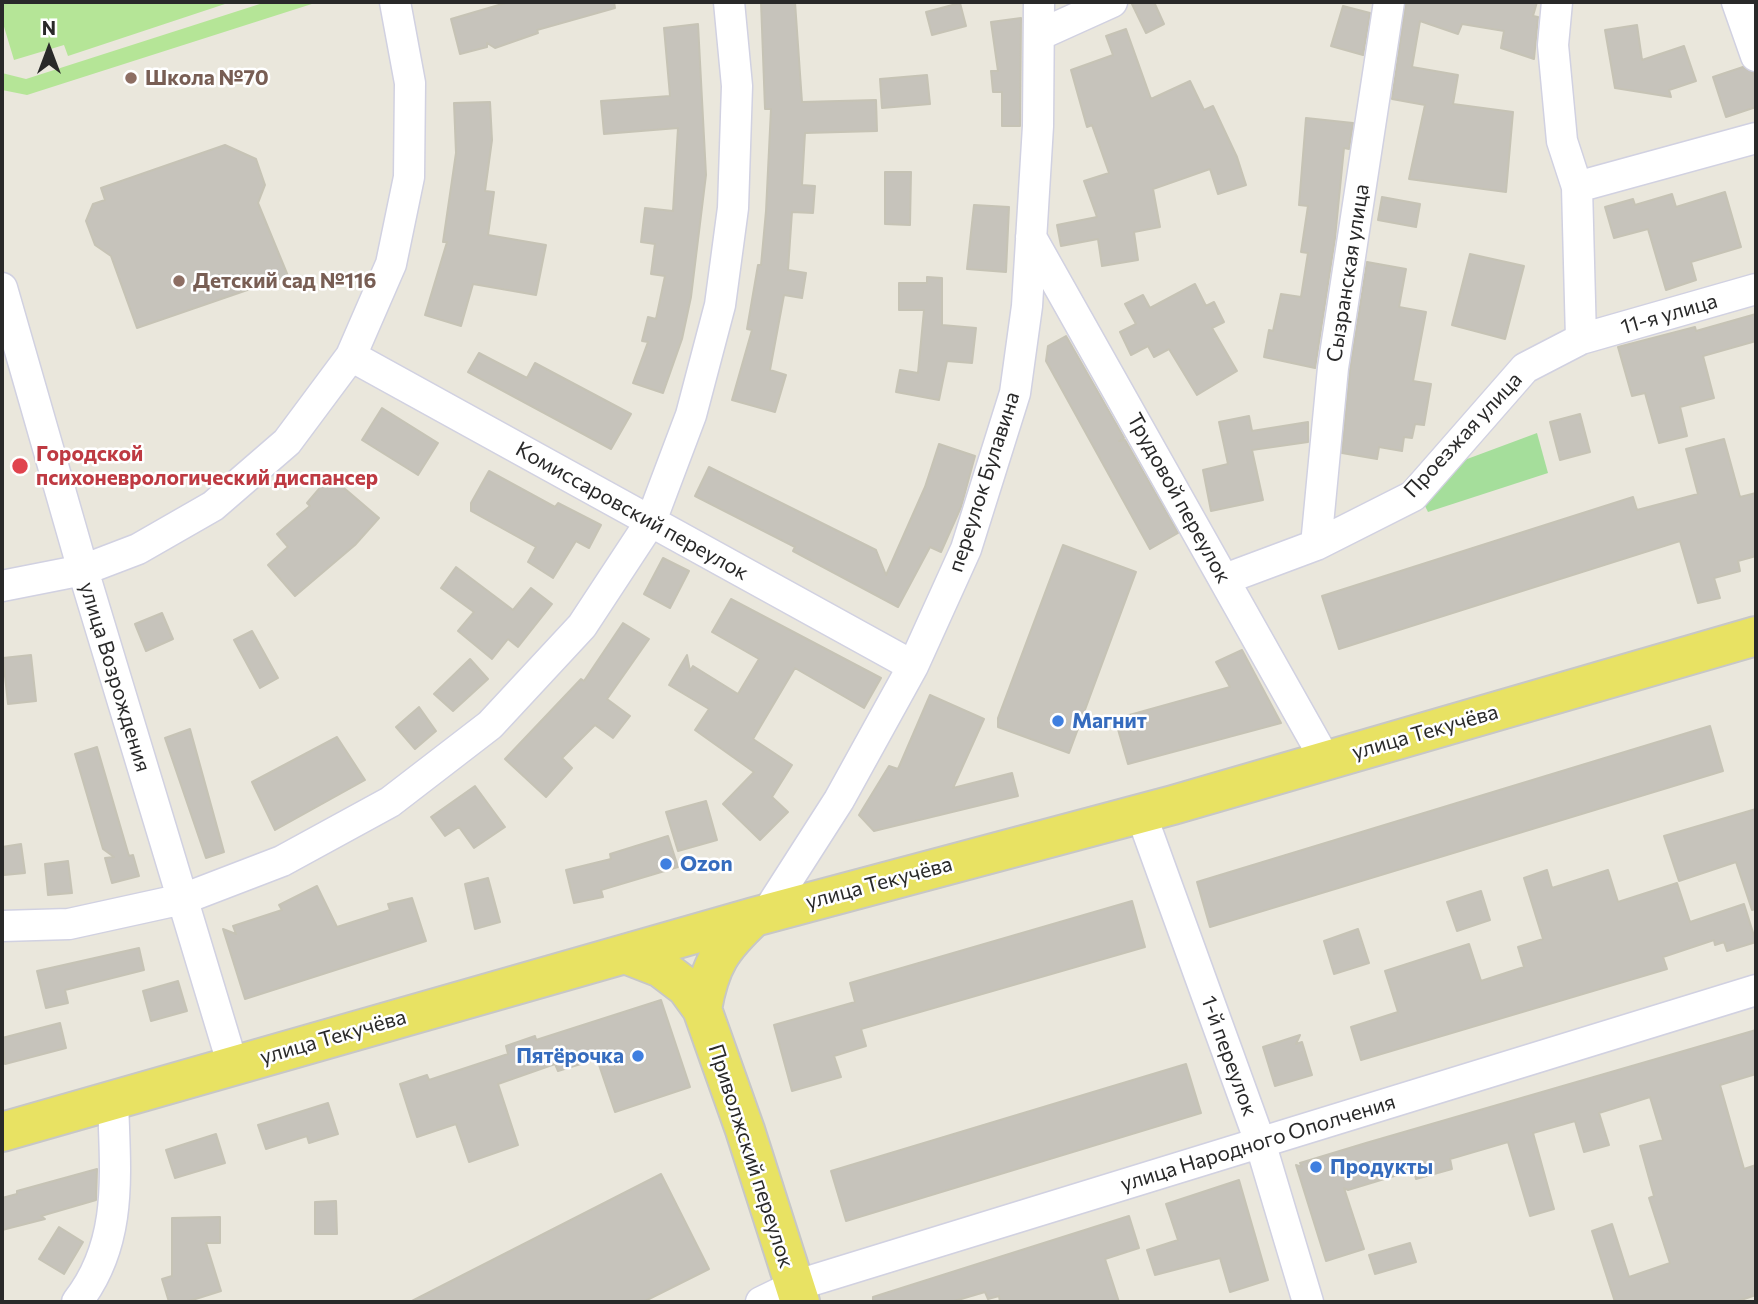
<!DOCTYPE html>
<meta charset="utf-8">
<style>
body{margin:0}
#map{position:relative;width:1758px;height:1304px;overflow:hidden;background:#eae7dc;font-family:Commissioner,sans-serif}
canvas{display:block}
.frame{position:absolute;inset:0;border:4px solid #292929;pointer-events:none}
.north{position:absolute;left:14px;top:14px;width:70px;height:70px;-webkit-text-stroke:5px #fff;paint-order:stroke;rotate:0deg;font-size:19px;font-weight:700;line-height:28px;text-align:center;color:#292929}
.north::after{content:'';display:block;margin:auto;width:24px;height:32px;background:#292929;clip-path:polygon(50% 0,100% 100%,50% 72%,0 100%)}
</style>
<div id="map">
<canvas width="1758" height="1304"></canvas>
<div class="frame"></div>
<div class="north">N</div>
</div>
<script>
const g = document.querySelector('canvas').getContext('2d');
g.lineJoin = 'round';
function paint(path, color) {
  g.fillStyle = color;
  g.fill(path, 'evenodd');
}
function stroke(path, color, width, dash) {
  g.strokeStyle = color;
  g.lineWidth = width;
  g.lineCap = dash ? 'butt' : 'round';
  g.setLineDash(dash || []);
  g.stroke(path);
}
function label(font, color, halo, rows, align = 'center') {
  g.font = font + ' Commissioner,sans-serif';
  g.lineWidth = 5;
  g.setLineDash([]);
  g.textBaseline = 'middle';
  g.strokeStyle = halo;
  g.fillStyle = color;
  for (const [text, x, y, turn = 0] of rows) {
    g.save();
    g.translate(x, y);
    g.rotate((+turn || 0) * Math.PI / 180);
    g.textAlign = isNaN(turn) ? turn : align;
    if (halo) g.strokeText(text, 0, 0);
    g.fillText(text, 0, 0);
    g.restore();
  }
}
const green = new Path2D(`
 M1537,433L1548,473L1428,512L1424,504L1451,465Z`);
const pitch = new Path2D(`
 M2,2H231L68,56L64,45L14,60L2,20Z
 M266,2H318L27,95L2,90V73L26,79Z`);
const building = new Path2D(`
 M509,2H614L615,8L537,30L538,33L495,48L487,43V47L460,54L451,19Z
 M761,2H795L802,102L876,100L877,131L805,133L802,185L815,186L813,213L792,212L788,270L806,273L802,298L784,295L770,370L786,375L775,412L732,400L752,330L747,329L758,265H761L766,211L771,109H765Z
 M1131,2H1154L1164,24L1146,33Z
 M1406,2H1537L1533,16L1538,17L1534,59L1501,48L1504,31L1462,24L1458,34L1420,21L1412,67L1458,75L1453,104L1513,112L1506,192L1409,179L1425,105L1392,99Z
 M960,3L966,26L932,35L926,12Z
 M1343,6L1370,13L1363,55L1331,46Z
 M1021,18L1020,126H1002V92H993L991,71H998L991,22Z
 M698,24L706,175L691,297L682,339L663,393L633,383L648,342L642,341L648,317L656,319L665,276L651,274L655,244L641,242L645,208L673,211L678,128L604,134L601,101L670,96L664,28Z
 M1637,25L1642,60L1684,46L1696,81L1669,90L1671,97L1615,88L1605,30Z
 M1126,29L1151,99L1190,81L1204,110L1213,106L1237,157L1246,185L1218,194L1210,169L1153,189L1160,227L1134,232L1138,260L1102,266L1098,239L1061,246L1057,225L1097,217L1084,181L1109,173L1092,125L1087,127L1071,70L1113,55L1106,36Z
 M1743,67L1754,73L1756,80V107L1726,117L1713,77Z
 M927,75L930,104L882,108L880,79Z
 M490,102L492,140L485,191L494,192L488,235L546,245L536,295L473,284L461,326L425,315L447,242H443L456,153L454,103Z
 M1306,118L1353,123L1349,149L1344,148L1335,238L1315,368L1264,357L1269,330L1273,331L1281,294L1301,297L1308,253L1301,252L1308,206L1299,205Z
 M225,145L256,159L265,185L258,203L288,276L137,328L111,256L95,245L86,221L93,204L105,200L101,188Z
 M885,172H911L910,225L885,224Z
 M1725,192L1741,247L1691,262L1696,280L1666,290L1648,229L1614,238L1605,207L1633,199L1635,205L1672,194L1676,207Z
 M1382,197L1420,204L1416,227L1378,220Z
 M974,205L1009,207L1006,272L967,269Z
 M1470,254L1524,266L1505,339L1452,325Z
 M1367,262L1406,269L1399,307L1426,312L1413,381L1431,384L1424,425L1415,424L1412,438L1404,437L1402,451L1379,447L1377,459L1342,453L1350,370Z
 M927,277L942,278V325L976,328L972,363L947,361L939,400L896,392L900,370L918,373L924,310H899V283H927Z
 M1195,284L1206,306L1214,302L1224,322L1212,328L1237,371L1197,395L1169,349L1154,357L1148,346L1131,355L1120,332L1136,324L1125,304L1143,295L1150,308Z
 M1756,314V341L1703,356L1714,398L1680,407L1687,436L1659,443L1645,393L1632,396L1618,347L1695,327L1696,331Z
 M1066,336L1124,438L1119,441L1125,440L1178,533L1150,549L1046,361L1048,346Z
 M479,353L527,378L535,363L631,414L611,449L468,372Z
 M382,408L438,443L418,475L362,440Z
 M1580,414L1590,452L1560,460L1550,422Z
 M1249,416L1252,431L1308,422V442L1252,450L1263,500L1211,511L1203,470L1228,464L1219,422Z
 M1724,439L1740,497L1756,493V556L1738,561L1740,571L1714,578L1720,598L1698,603L1680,541L1339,649L1322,596L1633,497L1637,510L1698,494L1686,449Z
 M939,444L975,456L961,507L941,552L930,547L898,607L793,551L795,547L695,496L709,467L876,550L886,575L925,487Z
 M489,471L555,507L558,503L601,525L589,548L576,541L553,578L528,562L536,547L471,511V503Z
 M330,476L379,518L355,545L295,596L268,565L288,547L277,534L310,506L307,503Z
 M1063,545L1136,572L1069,753L998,727V718Z
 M663,558L689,571L670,608L644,594Z
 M456,567L513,610L531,588L552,604L518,647L508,639L492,659L458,631L474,612L441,588Z
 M731,599L881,678L864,708L795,668L753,739L792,765L772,797L788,812L760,840L723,804L754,772L695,730L709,709L669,685L687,655L690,671L693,666L738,694L759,659L712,632Z
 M162,613L173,639L146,651L135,624Z
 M623,623L649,639L607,699L630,716L613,738L595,725L562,758L572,768L546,797L505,759L581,679L584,681Z
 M252,631L278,678L260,688L234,640Z
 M1242,650L1281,723L1128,764L1115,719L1230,687L1216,662Z
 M31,655L36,701L8,704L3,658Z
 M470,659L488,679L453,711L434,694Z
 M930,695L984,719L953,788L1012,773L1018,796L874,831L859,815L889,766L898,769Z
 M419,707L436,731L415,749L396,727Z
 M1710,726L1723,771L1210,927L1197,882Z
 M190,729L224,852L206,858L165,738Z
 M337,737L365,780L275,830L252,782Z
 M97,747L129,856L133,855L139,876L112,883L105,858L114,857L103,849L75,754Z
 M475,786L505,827L474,848L459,827L445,836L431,817Z
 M706,801L717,840L678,851L666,812Z
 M1756,809V909L1752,910L1736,862L1679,881L1664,836Z
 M668,836L678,867L601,890L603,897L574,903L566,870L611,859L610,854Z
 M21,844L25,873L4,875L2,847Z
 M68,861L72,893L48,895L45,864Z
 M1547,870L1552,888L1608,870L1618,902L1677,883L1690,922L1744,904L1756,942L1727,951L1724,942L1715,945L1714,940L1663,957L1667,969L1361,1060L1351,1027L1398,1012L1385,971L1469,944L1481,981L1524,967L1518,947L1543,939L1524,878Z
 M488,878L500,922L475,929L465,884Z
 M317,886L337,927L390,910L388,904L412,898L426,941L245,999L223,929L236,934L233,926L282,910L279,905Z
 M1481,891L1490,920L1457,931L1447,902Z
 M1132,901L1145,947L861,1029L866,1046L834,1056L841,1077L792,1091L774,1025L855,1002L850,983Z
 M1358,929L1369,963L1334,974L1324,941Z
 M139,948L144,970L65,990L68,1003L46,1008L37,971Z
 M178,981L187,1011L151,1021L143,991Z
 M661,1000L690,1087L615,1112L597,1059L558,1071L555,1064L498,1084L518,1145L469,1162L456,1124L417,1137L400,1084L427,1075L429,1080L508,1054L506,1046L535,1036L536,1040Z
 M60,1023L66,1048L5,1064L2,1038Z
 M1756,1030V1074L1720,1085L1744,1169L1756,1165V1295L1735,1302H1615L1592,1231L1612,1224L1629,1277L1670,1263L1649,1198L1654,1196L1640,1146L1663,1140L1650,1097L1599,1113L1609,1145L1584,1152L1575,1121L1533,1133L1554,1209L1530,1216L1508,1142L1450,1159L1452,1169L1416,1179L1414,1170L1348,1190L1344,1188L1364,1249L1326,1261L1296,1165L1302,1167L1300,1163L1366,1143Z
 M1300,1035L1296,1044L1302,1042L1312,1075L1275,1086L1263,1047Z
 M1186,1064L1201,1113L846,1221L831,1171Z
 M328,1103L338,1134L309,1143L307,1136L266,1149L258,1125Z
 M216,1134L225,1163L175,1178L166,1150Z
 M97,1169L96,1200L41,1216L45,1219L2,1230V1198L17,1194V1191Z
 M661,1174L709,1269L643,1302H410Z
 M1239,1180L1268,1280L1230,1292L1220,1258L1155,1275L1147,1250L1178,1240L1166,1204Z
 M336,1201L337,1234H315V1202Z
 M1129,1216L1139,1248L1105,1259L1119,1302H1000L999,1296L988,1299L985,1292L951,1302H873V1297Z
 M220,1217V1243H206L221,1291L186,1302H169L162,1279L172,1276V1218Z
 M59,1227L83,1242L64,1274L39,1259Z
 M1410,1243L1416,1262L1375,1274L1369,1255Z`);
const minor = new Path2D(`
 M1737,2L1756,56
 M1039,35L1112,2
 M1577,187L1756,138
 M1031,237L1326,761
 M2,288L83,570L233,1066
 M1581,339L1756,289
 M351,356L913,666
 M1316,545L1333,368L1389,2
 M1225,579L1316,545L1413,496L1525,368L1581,339L1577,187L1562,141L1553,45L1557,2
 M2,586L83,570L138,549L213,506L287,442L351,356L391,264L409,177L410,83L395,2
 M1141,814L1260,1142L1308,1302
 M766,914L839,800L913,666L966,549L1015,393L1027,306L1038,126L1039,2
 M2,926L69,924L183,899L282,861L390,802L490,725L582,626L651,521L691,415L720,305L733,208L737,86L729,2
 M77,1302C124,1242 115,1172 113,1100
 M761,1302L794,1286L1756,990`);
const primary = new Path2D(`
 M625,954L661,968L686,987L702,1009L745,1130L800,1302
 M702,1009C710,964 721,948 754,917
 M2,1132L754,917L1173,805L1756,636`);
const markers = [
 [131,78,7,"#8d6e63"],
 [179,281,7,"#8d6e63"],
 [20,466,9,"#e0444e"],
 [1058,721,7,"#3f7fe0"],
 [666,864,7,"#3f7fe0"],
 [638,1056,7,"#3f7fe0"],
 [1316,1167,7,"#3f7fe0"]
];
const educationNames = [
 ["Школа №70",145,78],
 ["Детский сад №116",193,281]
];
const streetNames = [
 ["Сызранская улица",1348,273,-81],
 ["11-я улица",1669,314,-16],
 ["Проезжая улица",1463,435,-47],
 ["переулок Булавина",984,482,-72],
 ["Трудовой переулок",1179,498,61],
 ["Комиссаровский переулок",632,511,29],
 ["улица Возрождения",115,677,73],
 ["улица Текучёва",1425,732,-16],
 ["улица Текучёва",879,883,-15],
 ["улица Текучёва",333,1037,-16],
 ["1-й переулок",1229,1056,70],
 ["улица Народного Ополчения",1258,1143,-17],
 ["Приволжский переулок",751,1156,72]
];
const healthNames = [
 ["Городской",36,454],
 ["психоневрологический диспансер",36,478]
];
const shopNames = [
 ["Магнит",1072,721],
 ["Ozon",680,864],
 ["Пятёрочка",624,1056,"right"],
 ["Продукты",1330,1167]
];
paint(green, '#a5de9b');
paint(pitch, '#b5e597');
paint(building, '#c6c3bb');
stroke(building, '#c6c3b5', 2);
stroke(minor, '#d1d1e1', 33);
stroke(primary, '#c7c7c7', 42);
stroke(minor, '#fff', 30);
stroke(primary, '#e8e263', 38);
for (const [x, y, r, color] of markers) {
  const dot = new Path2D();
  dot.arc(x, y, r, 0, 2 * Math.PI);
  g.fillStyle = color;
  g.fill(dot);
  stroke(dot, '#fff', 2.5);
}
label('bold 21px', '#785e54', '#fff', educationNames, 'left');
label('21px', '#292929', '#fff', streetNames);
label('bold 21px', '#be3a42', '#fff', healthNames, 'left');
label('bold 21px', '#366cbe', '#fff', shopNames, 'left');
</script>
